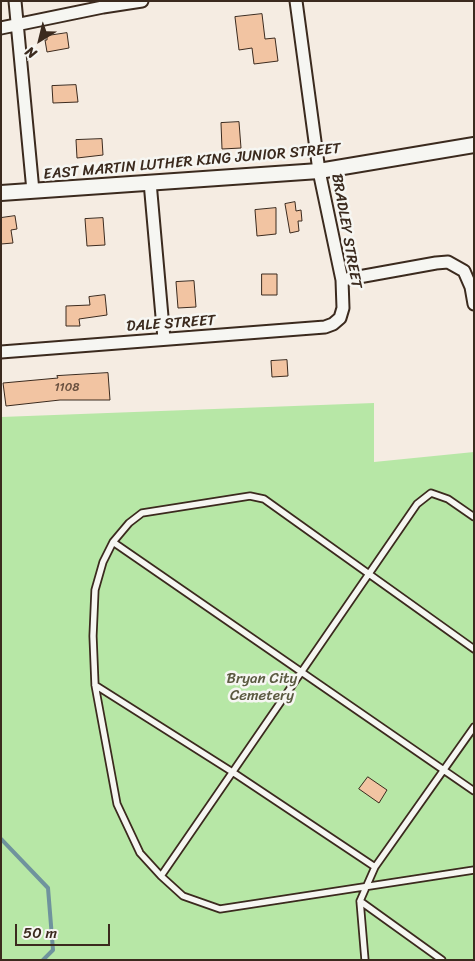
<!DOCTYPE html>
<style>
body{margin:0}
#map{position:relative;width:475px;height:961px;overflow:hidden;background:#f5ece2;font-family:Sriracha,sans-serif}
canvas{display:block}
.frame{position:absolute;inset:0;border:2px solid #3b2a1e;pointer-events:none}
.north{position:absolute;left:15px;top:15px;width:50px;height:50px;-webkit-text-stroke:4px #f6f6f2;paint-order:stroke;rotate:216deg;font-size:14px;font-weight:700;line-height:20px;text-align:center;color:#3b2a1e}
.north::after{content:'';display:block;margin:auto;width:18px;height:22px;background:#3b2a1e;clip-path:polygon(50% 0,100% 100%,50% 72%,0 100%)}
.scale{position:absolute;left:15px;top:924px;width:95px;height:22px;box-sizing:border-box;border:2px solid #3b2a1e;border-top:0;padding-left:6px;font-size:15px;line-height:18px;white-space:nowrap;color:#3b2a1e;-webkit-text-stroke:4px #f6f6f2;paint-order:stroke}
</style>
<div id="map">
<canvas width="475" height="961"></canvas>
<div class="frame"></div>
<div class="north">N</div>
<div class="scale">50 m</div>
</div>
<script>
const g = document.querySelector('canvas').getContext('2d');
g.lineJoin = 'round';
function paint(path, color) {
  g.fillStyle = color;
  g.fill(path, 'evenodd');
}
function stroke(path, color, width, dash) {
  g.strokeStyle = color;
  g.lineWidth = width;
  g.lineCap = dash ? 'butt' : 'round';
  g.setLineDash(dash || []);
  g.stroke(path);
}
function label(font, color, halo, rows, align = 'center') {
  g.font = font + ' Sriracha,sans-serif';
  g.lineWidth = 5;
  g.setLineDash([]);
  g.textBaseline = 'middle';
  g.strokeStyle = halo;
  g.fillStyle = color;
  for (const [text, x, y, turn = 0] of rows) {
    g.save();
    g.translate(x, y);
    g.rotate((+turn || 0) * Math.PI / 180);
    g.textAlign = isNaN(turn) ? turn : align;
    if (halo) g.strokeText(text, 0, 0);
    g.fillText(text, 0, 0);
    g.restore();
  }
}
const green = new Path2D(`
 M374,403V462L474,452V960H1V417Z`);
const stream = new Path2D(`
 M1,839L48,888L53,950L43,960`);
const building = new Path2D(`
 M262,14L265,39L275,38L278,61L254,64L252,48L239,50L235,17Z
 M67,33L69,48L47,52L45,40H47V36Z
 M76,85L78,102L53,103L52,86Z
 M239,122L241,148L222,149L221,123Z
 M102,139L103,155L77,158L76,140Z
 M295,202L296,211L301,210L302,221H298L299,231L290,233L285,204Z
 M276,208V234L257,236L255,210Z
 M15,216L17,229L11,230L13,243L1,244V218Z
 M103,218L105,245L87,246L85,219Z
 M262,274H277V295H262Z
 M194,281L196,307L178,308L176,282Z
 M105,295L107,315L79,319L80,326H66V306L90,305L89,297Z
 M287,360L288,376L272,377L271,361Z
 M108,373L110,400H60L6,406L3,383L58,378L57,376Z
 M368,777L387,790L379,803L359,789Z`);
const service = new Path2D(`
 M113,542L474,791
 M474,649L264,499L250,496L142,513L129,523L113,542L103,562L95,590L93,636L95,685L117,804L140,853L161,876L183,896L220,909L474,870
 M95,685L234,773L375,867
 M161,876L417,504L431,493L448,499L474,517
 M360,901L442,960
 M365,960L360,901L375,867L474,727`);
const minor = new Path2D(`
 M15,1L33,191
 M1,28L103,7L142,1
 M150,182L164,339
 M342,280L436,263L448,262L464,271L471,287L474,304
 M1,352L325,327L333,324L340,318L343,308L342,280L319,171L296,1`);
const tertiary = new Path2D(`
 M1,193L319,171L474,145`);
const numberNames = [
 ["1108",67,388]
];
const streetNames = [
 ["EAST MARTIN LUTHER KING JUNIOR STREET",192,162,-5],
 ["BRADLEY STREET",346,231,80],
 ["DALE STREET",171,324,-4]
];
const parkNames = [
 ["Bryan City",262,679],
 ["Cemetery",262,696]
];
paint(green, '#b7e7a6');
stroke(stream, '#6f939d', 4);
paint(building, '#f2c4a2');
stroke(building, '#3b2a1e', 1);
stroke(service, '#3b2a1e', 9);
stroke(minor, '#3b2a1e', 15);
stroke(tertiary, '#3b2a1e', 18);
stroke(service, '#f6f6f2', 5.5);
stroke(minor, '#f6f6f2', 11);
stroke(tertiary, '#f6f6f2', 14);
label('12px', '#69503f', null, numberNames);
label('15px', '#3b2a1e', '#f6f6f2', streetNames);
label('15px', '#5a5940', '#f6f6f2', parkNames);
</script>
